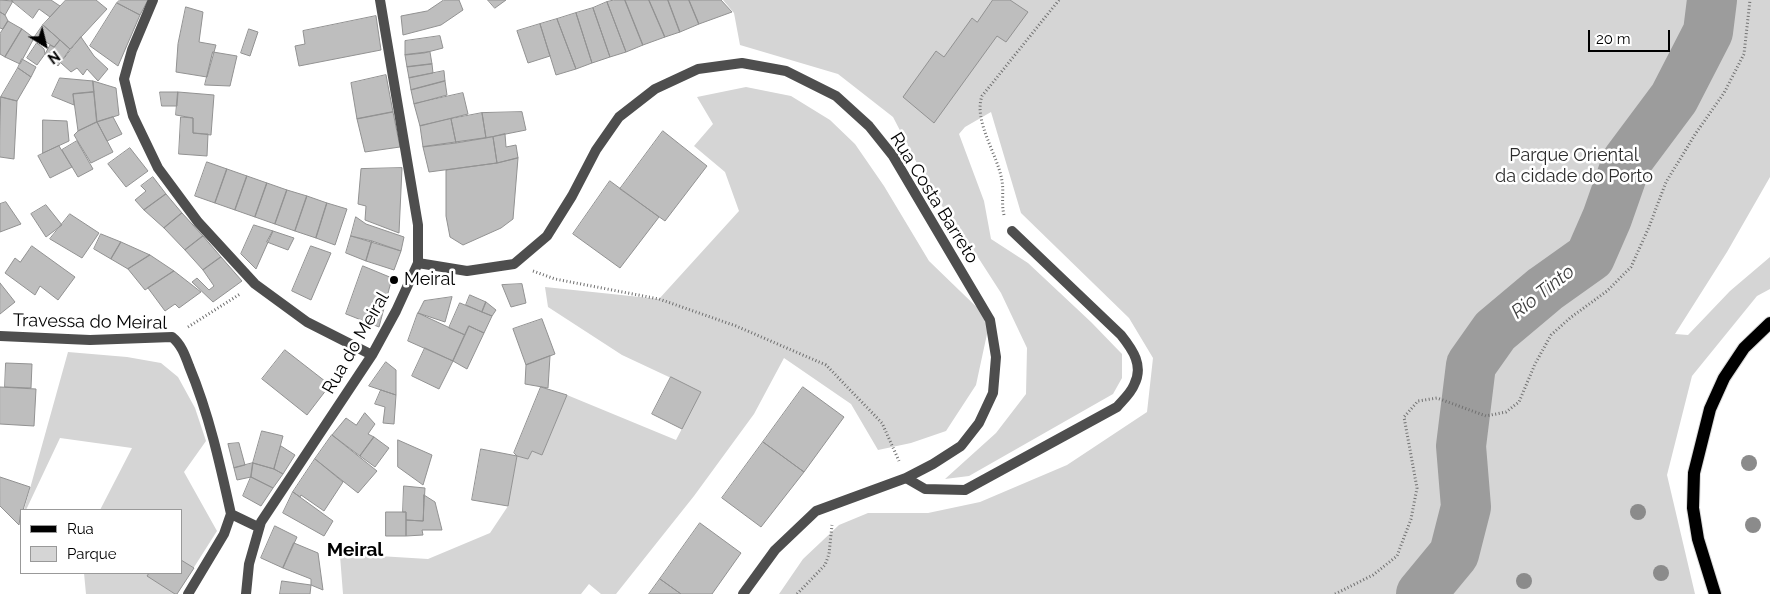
<!DOCTYPE html>
<style>
body{margin:0}
#map{position:relative;width:1770px;height:594px;overflow:hidden;background:#fff;font-family:Raleway,sans-serif}
canvas{display:block}
.legend{position:absolute;left:20px;top:509px;width:162px;height:65px;box-sizing:border-box;background:#fff;border:1px solid #999;margin:0;padding:6px 9px;list-style:none;font-size:15px;color:#000}
.legend li{display:flex;align-items:center;gap:10px;height:25px}
.legend b{width:25px;border:1px solid #999}
.north{position:absolute;left:20px;top:20px;width:50px;height:50px;-webkit-text-stroke:4px #fff;paint-order:stroke;rotate:144deg;font-size:14px;font-weight:700;line-height:20px;text-align:center;color:#000}
.north::after{content:'';display:block;margin:auto;width:18px;height:22px;background:#000;clip-path:polygon(50% 0,100% 100%,50% 72%,0 100%)}
.scale{position:absolute;left:1588px;top:30px;width:82px;height:22px;box-sizing:border-box;border:2px solid #000;border-top:0;padding-left:6px;font-size:15px;line-height:18px;white-space:nowrap;color:#000;-webkit-text-stroke:4px #fff;paint-order:stroke}
</style>
<div id="map">
<canvas width="1770" height="594"></canvas>
<ul class="legend">
<li><b style="height:6px;background:#000"></b>Rua</li>
<li><b style="height:14px;background:#d5d5d5"></b>Parque</li>
</ul>
<div class="north">N</div>
<div class="scale">20 m</div>
</div>
<script>
const g = document.querySelector('canvas').getContext('2d');
g.lineJoin = 'round';
function paint(path, color) {
  g.fillStyle = color;
  g.fill(path, 'evenodd');
}
function stroke(path, color, width, dash) {
  g.strokeStyle = color;
  g.lineWidth = width;
  g.lineCap = dash ? 'butt' : 'round';
  g.setLineDash(dash || []);
  g.stroke(path);
}
function label(font, color, halo, rows, align = 'center') {
  g.font = font + ' Raleway,sans-serif';
  g.lineWidth = 5;
  g.setLineDash([]);
  g.textBaseline = 'middle';
  g.strokeStyle = halo;
  g.fillStyle = color;
  for (const [text, x, y, turn = 0] of rows) {
    g.save();
    g.translate(x, y);
    g.rotate((+turn || 0) * Math.PI / 180);
    g.textAlign = isNaN(turn) ? turn : align;
    if (halo) g.strokeText(text, 0, 0);
    g.fillText(text, 0, 0);
    g.restore();
  }
}
const green = new Path2D(`
 M723,0H1770V177L1727,252L1675,334L1688,335L1730,291L1770,257V289L1757,296L1692,376L1667,475L1695,594H779L803,559L839,525L868,513H928L980,502L1067,465L1147,412L1153,358L1129,318L1021,213L991,112L965,127L959,134L984,201L991,239L1028,263L1091,322L1122,354V378L1113,394L969,476L945,479L996,433L1026,394L1027,348L1001,293L972,248L932,192L893,117L838,74L740,45L734,13Z
 M746,87L791,96L830,120L855,144L884,186L929,261L990,320L976,385L946,431L911,443L878,450L851,404L784,358L754,414L694,496L616,594H601L589,584L581,594H343L339,543L379,556L428,559L490,533L508,506L517,456L528,459L532,451L542,455L567,395L676,440L701,392L622,355L548,307L545,287L659,299L739,211L725,172L694,146L713,124L697,97Z
 M68,352L127,357L161,363L178,377L195,408L206,441L184,472L217,531L177,594H86L84,573H181V510H100L132,448L60,438L26,510H24Z`);
const stream = new Path2D(`
 M1438,594L1454,554`);
const river = new Path2D(`
 M1421,594L1454,554L1466,507L1461,446L1471,365L1495,331L1545,289L1590,257L1607,218L1627,161L1674,98L1708,32L1712,0`);
const building = new Path2D(`
 M0,0L13,1L5,15L0,12Z
 M11,0H51L60,6L50,17L39,9L33,18Z
 M66,0H96L107,9L70,49L43,25Z
 M120,0H148L140,15L117,3Z
 M444,0H459L463,10L441,25L403,35L401,16L427,11Z
 M488,0H506L495,8Z
 M614,0H625L643,45L626,52L607,2Z
 M625,0H649L665,37L643,45Z
 M649,0H668L680,32L665,37Z
 M668,0H689L699,24L680,32Z
 M689,0H721L732,12L699,24Z
 M993,0H1010L1028,12L1006,42L997,36L934,123L903,97L936,51L944,57L972,18L977,22Z
 M607,2L626,52L610,57L593,8Z
 M117,3L140,15L118,66L90,46Z
 M186,7L203,12L199,42L216,45L207,77L176,72L178,44Z
 M593,8L610,57L592,63L576,13Z
 M0,12L5,15L8,21L3,29L0,28Z
 M576,13L592,63L576,69L557,19Z
 M376,16L381,50L299,66L295,46L305,44L303,31Z
 M557,19L576,69L556,75L540,24Z
 M8,21L22,29L5,57L0,54V34Z
 M540,24L550,56L528,63L517,31Z
 M43,25L60,40L54,47L46,42L44,46L34,38Z
 M22,29L34,38L20,64L5,57Z
 M249,29L258,32L250,56L241,53Z
 M440,36L443,48L424,53L405,55V41Z
 M81,37L94,56L108,69L98,81L87,69L83,75L77,68L71,72L61,63Z
 M60,40L70,49L58,66L45,54L50,45L54,47Z
 M37,43L44,49L45,54L37,65L27,58Z
 M213,52L237,56L230,86L205,85Z
 M430,52L432,64L407,67L405,55Z
 M22,59L36,67L31,77L18,68Z
 M432,64L433,73L409,78L407,67Z
 M18,68L31,77L17,101L1,97Z
 M444,71L445,81L411,90L409,78Z
 M386,75L393,112L357,119L351,83Z
 M60,78L93,81L94,92L73,94L74,105L52,96Z
 M93,81L116,88L119,115L97,122Z
 M445,81L447,95L414,104L411,90Z
 M94,92L97,122L78,131L73,94Z
 M160,92H178L177,106H162Z
 M178,92L214,95L211,135L193,133V118L176,115Z
 M463,93L468,114L420,126L414,104Z
 M1,97L17,101L14,159L0,157Z
 M393,112L400,147L365,152L357,119Z
 M522,112L526,130L486,138L482,113Z
 M482,113L486,138L456,143L451,119Z
 M113,117L122,134L107,141L97,122Z
 M181,117L193,118V133L208,134L207,156L179,154Z
 M451,119L456,143L423,147L420,126Z
 M43,120L67,121L69,141L43,153Z
 M97,122L113,152L91,163L74,135L78,131Z
 M663,131L707,166L665,221L620,189Z
 M505,134L506,147L516,145L518,158L497,163L493,137Z
 M493,137L497,163L429,172L423,147Z
 M77,141L93,169L78,177L62,150Z
 M59,146L72,167L50,178L38,156Z
 M130,148L148,171L126,187L108,164Z
 M518,158L513,219L501,228L463,245L450,237L446,216V170L497,163Z
 M207,162L227,169L215,203L195,196Z
 M402,168L399,233L365,220L366,206L358,204L361,169Z
 M227,169L247,176L235,210L215,203Z
 M247,176L267,183L255,217L235,210Z
 M153,177L166,194L144,210L135,200L146,191L141,186Z
 M610,181L659,217L620,268L573,234Z
 M267,183L287,190L275,224L255,217Z
 M287,190L307,196L295,231L275,224Z
 M166,194L182,213L164,228L144,210Z
 M307,196L327,203L316,238L295,231Z
 M6,202L21,224L0,232V204Z
 M327,203L347,209L335,245L316,238Z
 M46,205L62,225L46,237L31,214Z
 M182,213L203,236L185,250L164,228Z
 M70,214L99,233L82,258L50,239Z
 M356,217L366,224L404,237L401,251L351,236Z
 M254,225L273,231L256,269L241,254Z
 M273,231L294,238L288,250L267,242Z
 M101,234L121,242L111,259L94,249Z
 M203,236L221,257L203,270L185,250Z
 M351,236L372,241L366,261L346,253Z
 M372,241L401,251L394,270L366,261Z
 M121,242L150,255L128,269L111,259Z
 M32,246L75,277L58,300L40,286L35,295L5,273L15,258L20,262Z
 M311,246L331,253L311,300L292,291Z
 M150,255L174,271L145,290L128,269Z
 M221,257L242,281L213,302L192,282L197,278L209,290L214,286L203,270Z
 M363,266L392,278L379,327L346,314Z
 M174,271L201,292L179,308L175,304L165,311L148,288Z
 M0,283L15,302L0,314Z
 M522,284L526,303L511,307L502,285Z
 M470,295L486,302L482,312L466,305Z
 M452,297L445,322L418,313L424,301Z
 M486,302L496,310L492,316L482,312Z
 M460,303L492,316L484,333L469,326L465,335L449,328Z
 M418,313L465,335L453,361L408,341Z
 M542,319L555,354L526,365L513,329Z
 M469,326L484,333L467,369L453,361Z
 M425,348L453,361L439,389L412,376Z
 M285,350L330,385L307,415L262,379Z
 M550,356L548,388L525,384L526,365Z
 M386,362L396,370V395L369,386Z
 M6,363L32,364L31,388L5,387Z
 M671,377L701,392L682,429L652,414Z
 M0,387L36,389L34,426L0,424Z
 M541,387L567,395L542,455L532,451L528,459L517,456L514,453Z
 M803,387L844,417L804,472L763,442Z
 M381,390L396,395L394,424L383,423L385,407L375,404Z
 M365,413L375,424L368,434L374,437L360,456L332,435L346,418L356,425Z
 M262,431L283,436L274,469L253,463Z
 M332,435L377,471L358,493L315,459Z
 M374,437L389,448L375,467L360,456Z
 M398,440L432,455L423,485L398,467Z
 M763,442L804,472L761,527L722,498Z
 M239,443L245,465L234,468L228,444Z
 M281,446L295,455L283,474L274,469Z
 M481,449L517,456L508,506L472,500Z
 M315,459L343,482L324,511L301,495L300,497L293,492Z
 M253,463L274,469L283,474L273,488L251,477Z
 M253,463L251,477L237,480L234,468Z
 M0,477L30,487L23,510H21L19,525L0,506Z
 M251,477L273,488L261,506L243,496Z
 M404,486L425,488L423,521L406,520V512H403Z
 M293,492L333,521L324,536L283,513Z
 M424,495L435,502L442,530H422L423,535L406,536V520L423,521Z
 M386,512H406V536H386Z
 M700,523L741,553L712,594H681L660,579Z
 M275,526L297,537L283,568L261,558Z
 M294,543L318,553L323,590L311,585V579L283,568Z
 M181,560L194,568L177,594H175L147,576L149,573H181Z
 M660,579L681,594H649Z
 M282,581L311,585L310,594H280Z`);
const path = new Path2D(`
 M1004,215C1001,203 1004,192 1002,181C998,155 973,121 982,96L1059,0
 M533,271L555,279L659,299L736,326L826,365L882,423L899,461
 M188,327L240,294
 M797,594L825,565L829,554L832,525
 M1335,594L1373,575L1397,556L1411,519L1417,488L1404,417L1418,401L1437,398L1486,416L1506,412L1519,402L1535,364L1551,335L1570,318L1607,291L1631,267L1649,227L1666,182L1696,133L1724,93L1744,54L1750,0`);
const street = new Path2D(`
 M153,0L132,50L124,79L133,116L158,168L198,222L255,284L307,322L372,355
 M418,263L467,271L514,264L547,236L572,196L596,150L619,117L655,89L698,69L742,63L786,71L836,96L869,126L893,156L990,320L996,357L993,393L979,423L961,446L933,464L906,478L816,511L775,550L743,594
 M0,336L90,340L172,337C181,344 185,355 189,366C209,414 220,464 231,514L258,527
 M906,478L925,489L965,490L1117,407C1122,401 1131,393 1134,385C1144,366 1133,350 1121,335L1012,231
 M188,594L224,534L231,514
 M246,594L249,564L261,522L372,355L396,311L418,263V225L380,0`);
const primary = new Path2D(`
 M1715,594L1698,539L1693,508L1694,473L1710,409L1724,378L1744,348L1770,323`);
const trees = [
 [1749,463],
 [1638,512],
 [1753,525],
 [1661,573],
 [1524,581]
];
const markers = [
 [394,280,5,"#000"]
];
const parkNames = [
 ["Parque Oriental",1574,156],
 ["da cidade do Porto",1574,177]
];
const streetNames = [
 ["Rua Costa Barreto",934,198,58],
 ["Travessa do Meiral",90,322,1],
 ["Rua do Meiral",356,343,-60]
];
const poiNames = [
 ["Meiral",404,280]
];
const waterNames = [
 ["Rio Tinto",1543,292,-38]
];
const neighbourhoodNames = [
 ["Meiral",355,550]
];
paint(green, '#d5d5d5');
stroke(stream, '#9c9c9c', 9);
stroke(river, '#9c9c9c', 50);
paint(building, '#bebebe');
stroke(building, '#929292', 1);
stroke(primary, '#dbdbdb', 14);
stroke(path, '#707070', 3, [1, 2.5]);
stroke(street, '#4e4e4e', 10);
stroke(primary, '#000', 12);
g.fillStyle = '#8b8b8b';
for (const [x, y] of trees) {
  g.beginPath();
  g.arc(x, y, 8, 0, 2 * Math.PI);
  g.fill();
}
for (const [x, y, r, color] of markers) {
  const dot = new Path2D();
  dot.arc(x, y, r, 0, 2 * Math.PI);
  g.fillStyle = color;
  g.fill(dot);
  stroke(dot, '#fff', 2);
}
label('18px', '#2c2c2c', '#fff', parkNames);
label('18px', '#000', '#fff', streetNames);
label('18px', '#000', '#fff', poiNames, 'left');
label('italic 19px', '#3d3d3d', '#fff', waterNames);
label('bold 19px', '#000', '#fff', neighbourhoodNames);
</script>
